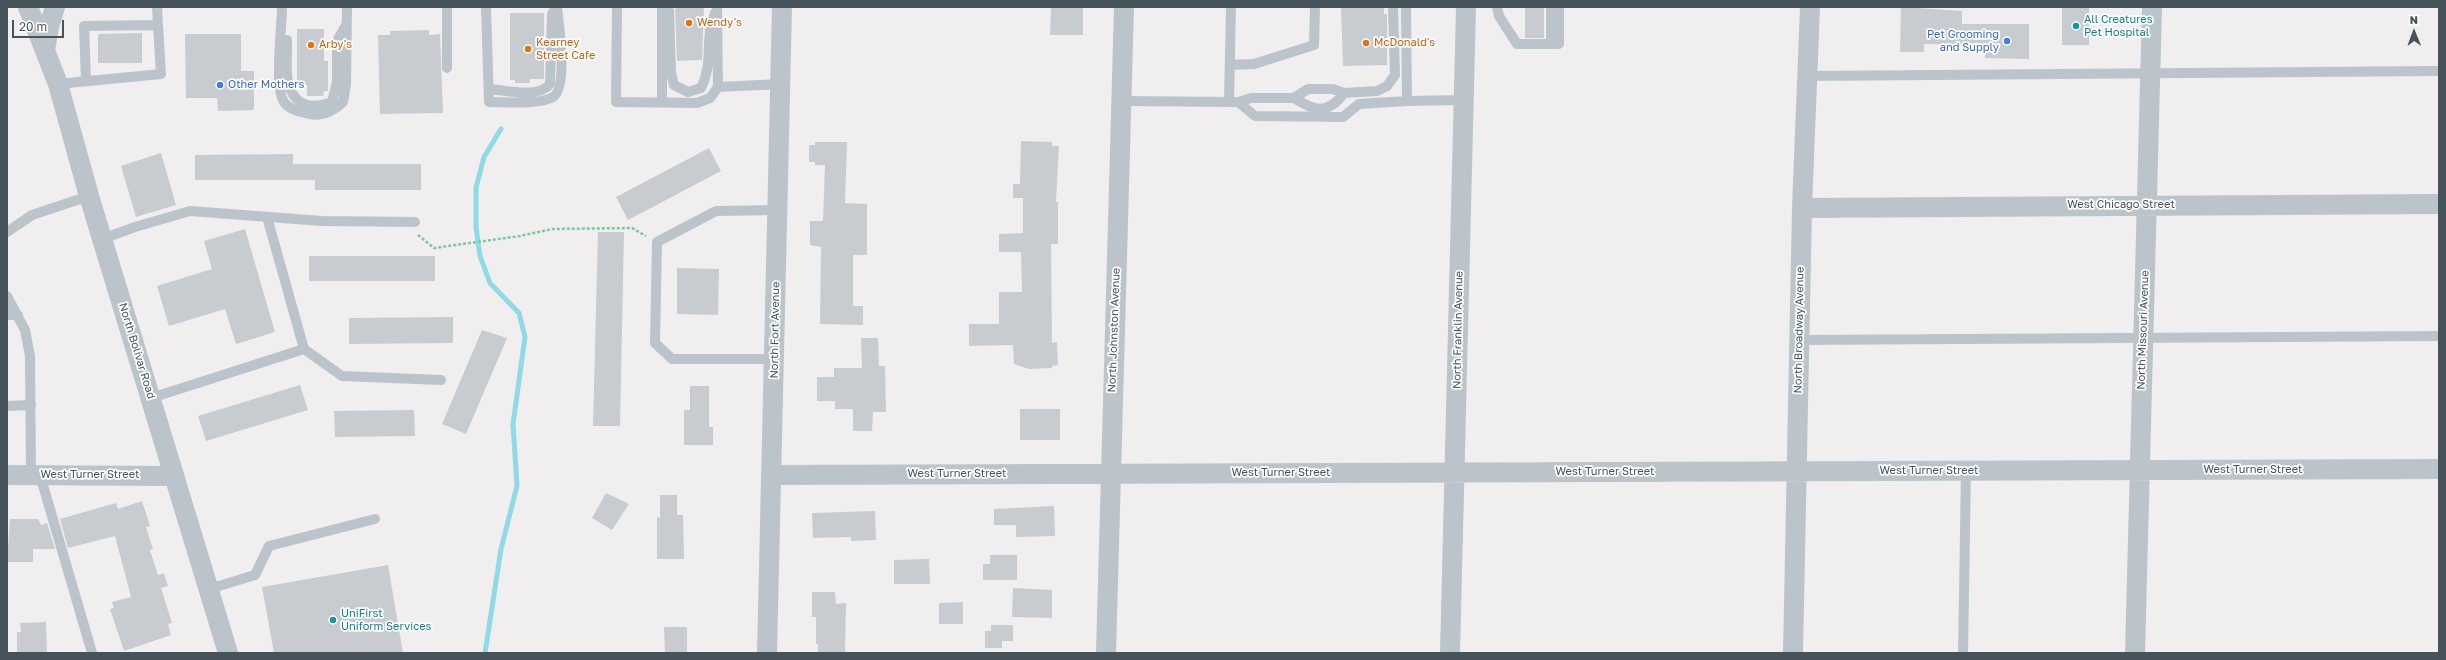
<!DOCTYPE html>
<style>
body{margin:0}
#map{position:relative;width:2446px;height:660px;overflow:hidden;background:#f1eeef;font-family:"Golos Text",sans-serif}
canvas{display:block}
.frame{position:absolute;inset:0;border:8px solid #47535b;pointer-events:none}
.north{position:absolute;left:2394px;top:12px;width:40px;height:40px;-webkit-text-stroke:3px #fff;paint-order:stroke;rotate:359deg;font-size:11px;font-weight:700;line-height:16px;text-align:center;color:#47535b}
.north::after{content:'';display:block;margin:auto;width:14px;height:18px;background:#47535b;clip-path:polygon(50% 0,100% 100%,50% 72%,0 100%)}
.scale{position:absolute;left:12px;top:20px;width:52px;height:18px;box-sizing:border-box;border:2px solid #47535b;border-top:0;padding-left:5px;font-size:12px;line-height:14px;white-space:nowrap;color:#47535b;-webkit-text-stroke:3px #fff;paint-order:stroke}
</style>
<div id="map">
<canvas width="2446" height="660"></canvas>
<div class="frame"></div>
<div class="north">N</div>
<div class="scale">20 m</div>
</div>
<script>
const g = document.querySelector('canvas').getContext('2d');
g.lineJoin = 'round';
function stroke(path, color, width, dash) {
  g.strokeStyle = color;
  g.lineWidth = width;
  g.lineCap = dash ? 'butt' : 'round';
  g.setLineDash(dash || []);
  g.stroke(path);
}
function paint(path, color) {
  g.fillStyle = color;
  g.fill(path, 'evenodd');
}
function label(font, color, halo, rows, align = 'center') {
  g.font = font + ' "Golos Text",sans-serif';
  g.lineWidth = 3.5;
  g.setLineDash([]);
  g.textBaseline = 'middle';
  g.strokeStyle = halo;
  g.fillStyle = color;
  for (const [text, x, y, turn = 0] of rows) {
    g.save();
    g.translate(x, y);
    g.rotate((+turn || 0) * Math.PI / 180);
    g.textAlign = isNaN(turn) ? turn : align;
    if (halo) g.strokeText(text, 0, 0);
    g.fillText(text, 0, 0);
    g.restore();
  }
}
const stream = new Path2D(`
 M485,653L501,549L517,486L513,424L525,337L519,313L490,283L480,256L476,227V188L484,157L501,129`);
const building = new Path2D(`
 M677,7H704L702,60L677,61L675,10Z
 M1051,7H1083V35H1050Z
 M1525,7H1544V38H1525Z
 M1901,7L1962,11V24H2029V59L1985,58V45L1924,44V52H1900Z
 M2062,7H2089V45H2062Z
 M1341,8H1384V14H1387V65L1343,66Z
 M510,13H544V79H530V83H515V80H510Z
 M297,29H324V61H328V91H324L323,96H307V85H297Z
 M429,30V35L440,34L443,113L380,114L378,35H390V31Z
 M142,33V63H98V34Z
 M185,34H241V71H254V110L218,111L217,98H186Z
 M1021,141L1052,142V146H1059L1056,202H1058V244H1051L1052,343L1057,342L1058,365L1052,366V368L1029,369L1014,364L1013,345L969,346V324H999V292H1022L1021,252H999V234L1023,233V198H1013V184H1020Z
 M815,142H847L845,203L867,204V255H853V306H863V325L820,324L821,247L810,245V221H823L825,165H815V162H809V145H815Z
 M709,148L721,171L628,220L616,197Z
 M161,153L176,205L136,217L121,166Z
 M293,154V164H421V190H315V180H195V155Z
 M245,229L275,332L236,344L225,309L169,326L157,286L212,269L204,241Z
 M598,232H624L620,426H593Z
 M309,256H435V281H309Z
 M677,268L719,269L718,315L677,314Z
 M453,317V343L349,344V318Z
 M482,330L507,338L466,434L442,424Z
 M861,338H878L879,366H885L886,412H873L872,431H853V409H835V401H817V377H834V368H862Z
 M300,385L308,410L206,441L198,416Z
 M690,386H709V427H713V445H684V410H690Z
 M1020,409H1060V440H1020Z
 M414,410L415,436L335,437L334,411Z
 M606,493L629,504L612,530L592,518Z
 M660,495H677V515H683L684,559H657V517L660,518Z
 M142,501L150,526L146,527L153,549L150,550L158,575L164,573L168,586L161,588L172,623L168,624L171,635L124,651L110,609L114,608L112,602L131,597L115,536L68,548L60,519L116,503L118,509Z
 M1054,506L1055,536L1016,537V525H994V509Z
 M875,511L876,540L851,541V537L813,538L812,513Z
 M10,519H38L41,525L47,523L55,549H33V562H7Z
 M990,555H1017V580H983V564H990Z
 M929,559L930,584H894V560Z
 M388,565L403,653H274L262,587Z
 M1013,588L1052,590V618L1012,617Z
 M812,592H835L836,604L846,603L845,653H818V644H816V617H812Z
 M963,602V624H939V603Z
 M46,622L47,653H17V632H21L20,623Z
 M991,625H1013V641H1002V648H985V631H991Z
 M664,627H687V653H665Z`);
const path = new Path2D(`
 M418,235L434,248L520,236L552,229L632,228L646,236`);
const lane = new Path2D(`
 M157,7L158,25
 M282,7C282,27 274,88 284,102C289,109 297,111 305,113C321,118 332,112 343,102L346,84L347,7
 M447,7V68
 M486,7L489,102C505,102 539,105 553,97C568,88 559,24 557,7
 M617,7L616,102L697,103L710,98L718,87L717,7
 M667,7L669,11L671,73L674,85L688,92L701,88C714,63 704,39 715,13
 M1497,7L1499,16L1517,44H1559V7
 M287,40C288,61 281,91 302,103C312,108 322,106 332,102L337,82V41L346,25
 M1551,44V7
 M1230,65L1254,64L1314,45L1315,7
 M1807,76L2439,71
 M58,84L161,74L158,25L84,26L86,80
 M718,87L781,84
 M489,89C506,90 538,99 550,84L552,14L556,8
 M1294,98C1314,111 1328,115 1344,93
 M662,101V7
 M1121,101L1229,102L1231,7
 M1407,101L1464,100
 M1229,102H1238L1255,116L1343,117L1359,104L1407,101L1406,7
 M1238,102L1251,98H1294L1308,89H1333L1344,93L1377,91L1387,86L1395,75L1393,7
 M267,217L304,349L342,376L441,380
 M7,232L32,215L89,196
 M102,239L135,227L190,211L322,221L415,222
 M7,296L25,330L30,356L31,475
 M7,315H18
 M1799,340L2439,336
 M774,359H672L655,343L657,242L716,211L778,210
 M151,398L304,349
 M7,406L31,405
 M40,475L92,653
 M209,589L255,575L269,546L375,519
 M1963,653L1966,471`);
const street = new Path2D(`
 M28,7L58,84L89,196L228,653
 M45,50L49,27L55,7
 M1802,208L2439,204
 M7,475L174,476
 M772,475L2439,469
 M767,653L782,7
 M1106,653L1124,7
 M1450,653L1466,7
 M1793,653L1802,208L1810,7
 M2135,653L2152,7`);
const markers = [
 [689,23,4,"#e8710a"],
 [2076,26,4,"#0f9aa8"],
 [2007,41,4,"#3f7fe0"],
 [1366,43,4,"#e8710a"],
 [311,45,4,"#e8710a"],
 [528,49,4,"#e8710a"],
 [220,85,4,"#3f7fe0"],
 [333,620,4,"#0f9aa8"]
];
const cultureNames = [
 ["All Creatures",2084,20],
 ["Pet Hospital",2084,33],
 ["UniFirst",341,614],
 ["Uniform Services",341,627]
];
const foodNames = [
 ["Wendy's",697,23],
 ["Kearney",536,43],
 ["Street Cafe",536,56],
 ["McDonald's",1374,43],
 ["Arby's",319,45]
];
const shopNames = [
 ["Pet Grooming",1999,35],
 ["and Supply",1999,48],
 ["Other Mothers",228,85,"left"]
];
const streetNames = [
 ["West Chicago Street",2121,205],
 ["North Fort Avenue",775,330,-89],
 ["North Johnston Avenue",1114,330,-88],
 ["North Franklin Avenue",1458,330,-89],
 ["North Broadway Avenue",1799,330,-89],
 ["North Missouri Avenue",2143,330,-88],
 ["North Bolivar Road",137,351,73],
 ["West Turner Street",2253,470],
 ["West Turner Street",1929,471],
 ["West Turner Street",1605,472],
 ["West Turner Street",1281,473],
 ["West Turner Street",957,474],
 ["West Turner Street",90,475]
];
stroke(stream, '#8edae7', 5);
paint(building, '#c8ccd1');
stroke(path, '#79c99c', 2.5, [3, 2]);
stroke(lane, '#bbc4cb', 10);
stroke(street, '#bbc4cb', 20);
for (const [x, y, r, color] of markers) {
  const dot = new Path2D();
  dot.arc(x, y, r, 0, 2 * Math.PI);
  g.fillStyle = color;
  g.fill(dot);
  stroke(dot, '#fff', 1.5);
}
label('11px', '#0d838f', '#fff', cultureNames, 'left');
label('11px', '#c56008', '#fff', foodNames, 'left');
label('11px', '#366cbe', '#fff', shopNames, 'right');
label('11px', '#47535b', '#fff', streetNames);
</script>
